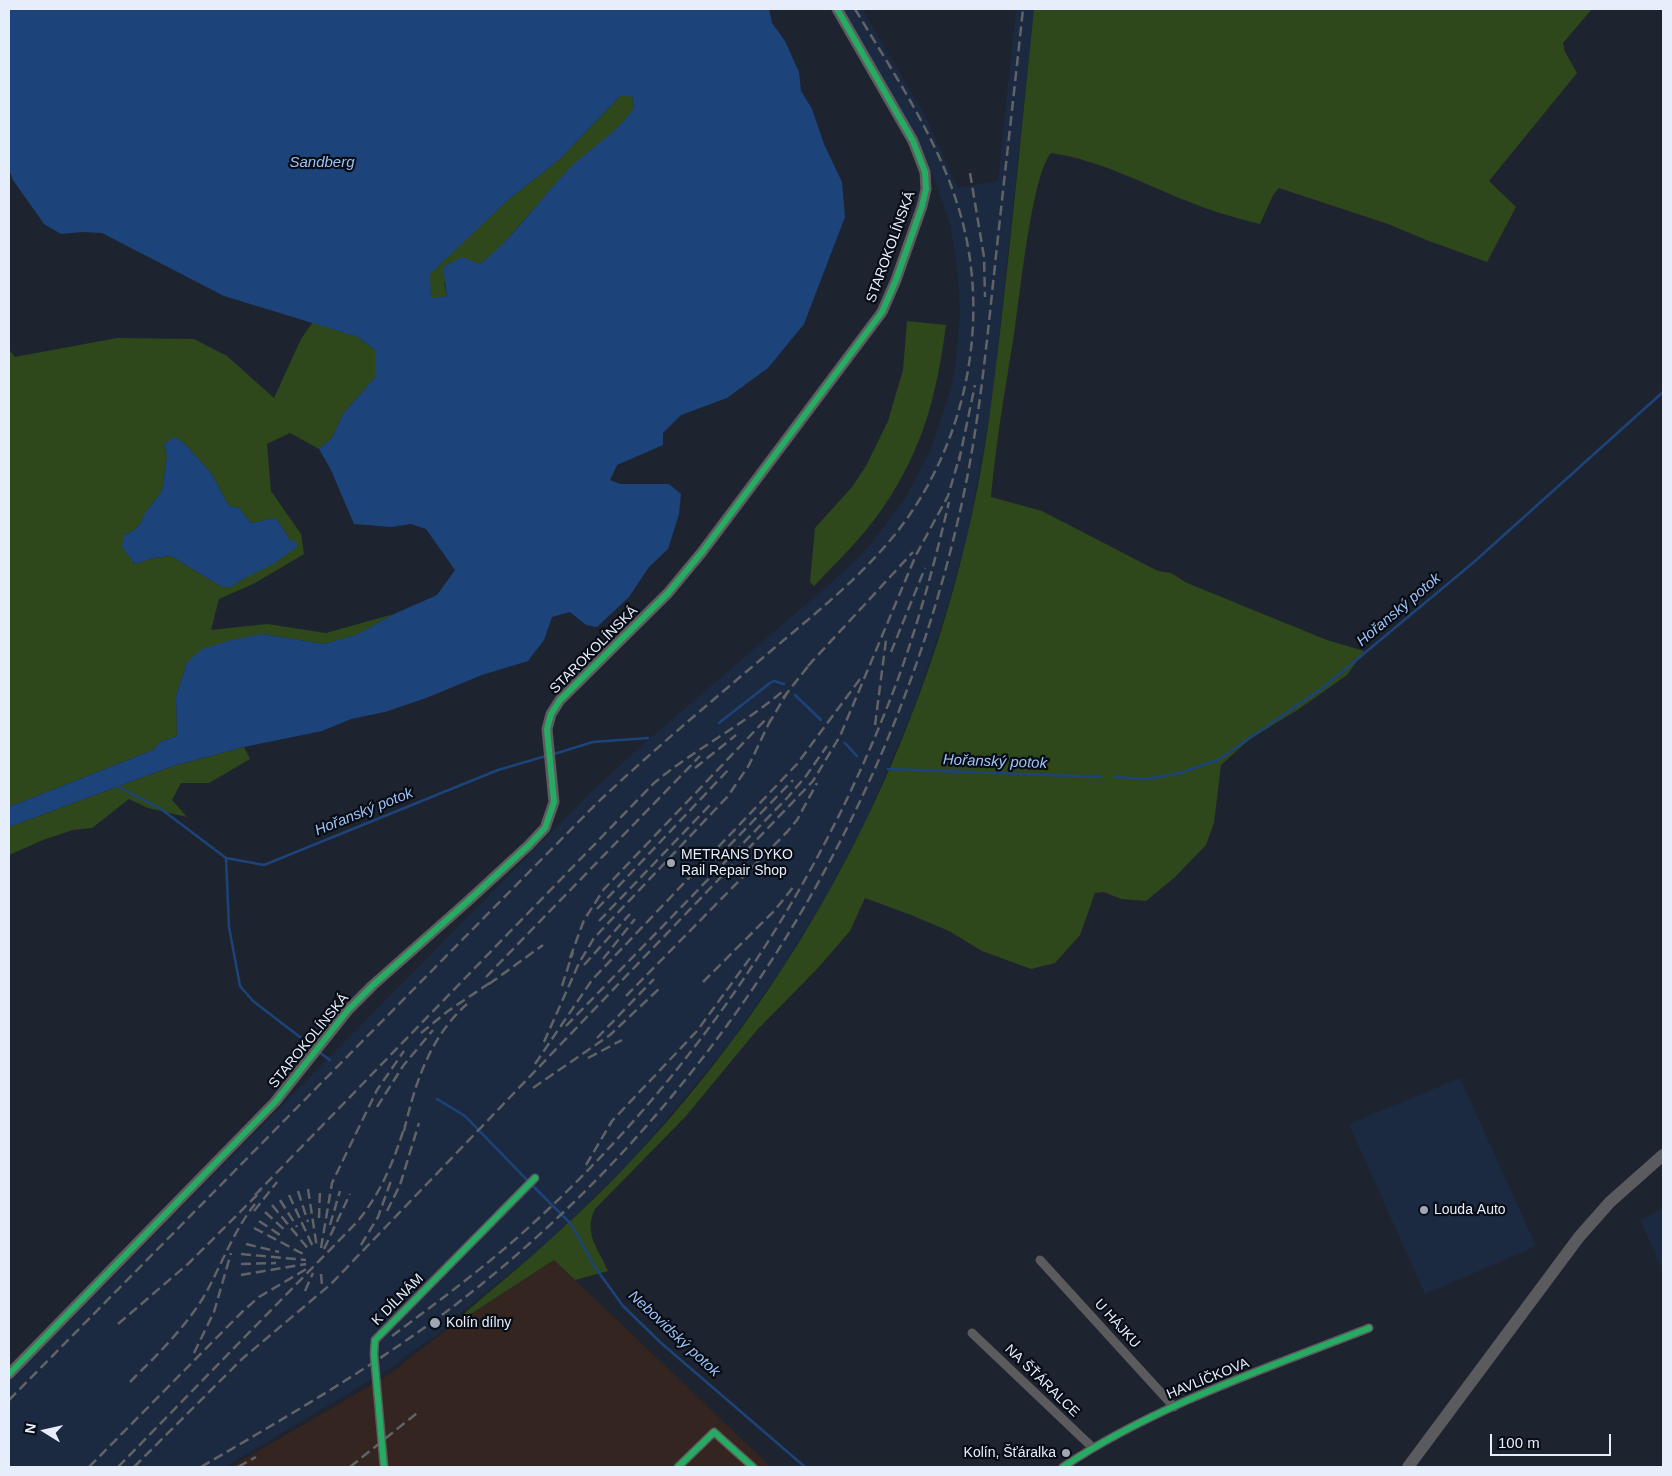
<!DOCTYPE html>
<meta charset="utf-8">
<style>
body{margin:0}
#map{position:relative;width:1672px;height:1476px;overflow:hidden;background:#1e242f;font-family:Helvetica,sans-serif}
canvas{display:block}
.frame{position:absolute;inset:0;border:10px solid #e6eefc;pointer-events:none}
.north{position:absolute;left:20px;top:1406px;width:50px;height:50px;-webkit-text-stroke:4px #070c15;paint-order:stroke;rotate:280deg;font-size:14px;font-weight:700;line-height:20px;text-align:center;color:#e6eefc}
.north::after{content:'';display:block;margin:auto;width:18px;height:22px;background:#e6eefc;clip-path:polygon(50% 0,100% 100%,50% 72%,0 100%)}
.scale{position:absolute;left:1490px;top:1434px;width:121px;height:22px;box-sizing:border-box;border:2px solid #e6eefc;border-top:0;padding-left:6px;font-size:15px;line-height:18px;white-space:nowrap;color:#e6eefc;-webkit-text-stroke:4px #070c15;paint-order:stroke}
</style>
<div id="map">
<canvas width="1672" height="1476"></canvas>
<div class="frame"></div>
<div class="north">N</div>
<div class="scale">100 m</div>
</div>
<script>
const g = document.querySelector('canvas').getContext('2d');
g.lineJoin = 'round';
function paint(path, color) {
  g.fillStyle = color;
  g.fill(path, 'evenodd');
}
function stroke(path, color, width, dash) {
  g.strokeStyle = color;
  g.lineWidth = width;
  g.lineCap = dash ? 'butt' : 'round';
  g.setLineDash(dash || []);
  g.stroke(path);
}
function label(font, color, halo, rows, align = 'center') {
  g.font = font + ' Helvetica,sans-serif';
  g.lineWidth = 4.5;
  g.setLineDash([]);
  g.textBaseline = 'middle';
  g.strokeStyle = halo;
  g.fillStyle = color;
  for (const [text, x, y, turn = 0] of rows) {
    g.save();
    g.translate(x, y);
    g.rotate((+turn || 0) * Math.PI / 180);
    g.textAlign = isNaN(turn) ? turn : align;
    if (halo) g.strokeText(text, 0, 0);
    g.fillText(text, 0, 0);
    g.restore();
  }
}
const built = new Path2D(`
 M841,9H862L925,116L958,188L998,181L1016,9H1034L992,402L967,538L942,625L913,710L866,820L825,898L780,971L728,1045L639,1153L544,1246L447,1324L449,1327L402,1358L399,1363L225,1467H9V1382L588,795L639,748L847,569L870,545L906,497L931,449L951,389L956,361L960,314L957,265L950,223L928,162L909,125Z
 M1460,1078L1535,1244L1532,1248L1425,1294L1349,1124Z
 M1663,1209V1270L1640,1220Z`);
const industrial = new Path2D(`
 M554,1260L771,1467H231L390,1374L446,1330Z`);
const green = new Path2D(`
 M1034,9H1592L1563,43L1565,52L1577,73L1489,181L1516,207L1487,262L1429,241L1388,224L1279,188L1273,195L1260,224C1241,219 1221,214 1202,207C1151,188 1105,161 1051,153C1032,174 1020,295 1015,328C1006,385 996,440 991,497L1042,511L1158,571L1171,573L1187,583L1327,640L1364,651L1347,675L1299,709L1250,739L1221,765L1214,823L1206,845L1175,877L1146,901L1121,899L1104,892L1095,893L1080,935L1055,963L1031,969L982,951L949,931L911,915L865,898L850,931L818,968L757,1030L686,1116L595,1209C583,1233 598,1248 608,1271L575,1280L554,1260L446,1330C477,1301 511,1275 543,1246C588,1206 631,1163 670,1118C823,942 930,723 976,495C988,438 994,381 1001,324C1013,219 1023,114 1034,9Z
 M620,96H632L634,108L623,125L567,171L496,252L480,264L444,283L447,296L431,299L429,274L508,200L560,159Z
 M907,321L946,325C937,394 923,450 882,509C863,537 837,562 814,586L810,582L815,528L852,487L866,466L888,421L903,370Z
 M313,322L358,337L375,350V377L343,414L332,438L319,449L290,433L267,444L271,491L301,534L304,554L255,583L219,599L211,630L267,624L326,633L394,614L357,635L324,644L262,634L187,662L176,696L177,736L160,742L153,750L9,807V350L15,357L117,338L194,339L227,356L274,398L301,339ZM183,442L211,473L229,506L239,508L251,523L276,518L290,540L288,552C270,567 249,573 231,587H222L171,556L154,558L134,564L124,535L134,530L141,523L152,504L162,491L167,456L164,444Z
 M244,747L250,759L209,783H181L172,800L187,817L148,808L129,799L92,828L73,830L43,840L9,855V827L173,766Z`);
const water = new Path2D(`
 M9,9H769L772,23L785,41L799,72L801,91L812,109L824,144L842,182L845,217L804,324L768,368L727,398L681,415L663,433V445L617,465L610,480L620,484H669L681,494L679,514L668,549L649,567L629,597L597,627L586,625L570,612L552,617L544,640L528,661L482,675L426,698L385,712L351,719L322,731L244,747L173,766L9,827V807L153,750L160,742L177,736L176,696L187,662L202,649L231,640L262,634L324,644L356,635L394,614L437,595L455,570L426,529L411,524L391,527L354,524L331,470L319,449L332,438L343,414L375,377V350L358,337L224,296L102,233L82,232L61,234L44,224L13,180L9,169ZM620,96H632L634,108C617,134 588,149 567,171C537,202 513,239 480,264L462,257L443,267L447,296L431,298L430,274L508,200L560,159Z
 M174,437L183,442L211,473L229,506L239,508L251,523L276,518L290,540L296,541L297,547L273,564L241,580L231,587H222L171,556L154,558L135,564L122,547L124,535L134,530L141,523L143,516L162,491L167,456L164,444Z`);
const stream = new Path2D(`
 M795,695L821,720
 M719,723L770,683L774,681L784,684
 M845,743L857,756
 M554,754L593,742L648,738
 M888,769L1101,777
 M1114,777L1147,779L1180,773L1218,760L1325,686L1474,562L1663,392
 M115,785L161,809L226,858L264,865L498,770L546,756
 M226,858L229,927L240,986L253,1001L313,1047
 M319,1052L330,1060
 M437,1099L465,1116L528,1181
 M532,1185L571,1224L595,1267L623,1306L660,1342L805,1467`);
const street = new Path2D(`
 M1040,1260L1174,1407
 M972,1333L1093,1448
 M384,1467L374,1354L375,1340L535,1178
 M678,1467L714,1432L753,1467
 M1063,1467C1156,1405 1265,1369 1369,1328`);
const secondary = new Path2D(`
 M9,1374L275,1102L348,1010L373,985L468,901L529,845L545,828L554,802L547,729L551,714L560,700L668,593L702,552L882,312L896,280L922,206L926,189L925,172L913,141L837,9`);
const primary = new Path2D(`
 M1408,1467L1579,1237L1610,1202L1663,1155`);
const rail = new Path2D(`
 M970,173L984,257L985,297
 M959,461L975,385
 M891,652L925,568
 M808,666L913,552
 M783,698L813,660
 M768,725L787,693
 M875,725L886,640
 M695,768L736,735
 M718,857L793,780
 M597,909L729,769
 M599,921L711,804
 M570,958L584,920L604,889L768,717
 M603,959L635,919
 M584,965L630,914
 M486,977L700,756
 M703,982L775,910L794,886
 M489,984L543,945
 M562,986L573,952
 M626,996L787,832L797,820L817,783
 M566,1026L788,797L806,776L827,746
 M421,1033L448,1011L494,980
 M597,1038L654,979
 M544,1042L579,963L594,938L728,796L749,765L771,719
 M588,1058L622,1040
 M535,1064L592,980L797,764L860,679
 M533,1088L610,1035L662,986
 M377,1107L403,1066L433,1030
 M404,1131C415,1084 429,1038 467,1004
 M586,1165L612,1121L697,1031L753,954
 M308,1189L317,1248
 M298,1191L308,1222
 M255,1195L654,783C695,749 743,725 783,691
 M289,1195L314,1249
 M280,1200L297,1227
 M272,1205L310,1251
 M254,1211L277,1182
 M387,1211L400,1185L419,1123
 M265,1212L287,1232
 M319,1218L320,1189
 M259,1221L283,1237
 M330,1225L340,1191
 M254,1228L307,1256
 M246,1244L279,1252
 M361,1245L378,1217L392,1178
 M321,1248L332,1183L377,1090L404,1051
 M324,1249L350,1194
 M241,1254L306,1260
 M241,1264L276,1263
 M321,1274L322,1286
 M241,1275L306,1264
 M305,1291L313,1273
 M118,1324L189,1263L261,1191
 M392,1336C435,1304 478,1272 518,1237C681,1092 808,908 888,705C914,640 933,570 949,502
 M194,1353L214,1312L231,1253
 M130,1382C156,1356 183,1330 203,1298C221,1267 232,1233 255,1204
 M9,1400L596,804C653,750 713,700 772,650C816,613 861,577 897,532C968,441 993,314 957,203C935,134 892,71 855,9
 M89,1467L243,1311L259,1297L308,1268
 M118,1467L357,1222C381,1193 394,1161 405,1125
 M134,1467L242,1359L331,1284L813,781L840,736L916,555L948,496L960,455
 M201,1467C298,1410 396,1354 483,1283C721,1090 889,818 958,520C978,436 986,350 995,265C1004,180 1014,94 1023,9
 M238,1467L256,1457
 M350,1467L417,1413`);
const cycleway = new Path2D(`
 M9,1374L275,1102L348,1010L373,985L468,901L529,845L545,828L554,802L547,729L551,714L560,700L668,593L702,552L882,312L896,280L922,206L926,189L925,172L913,141L837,9
 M384,1467L374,1354L375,1340L535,1178
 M678,1467L714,1432L753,1467
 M1063,1467C1156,1405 1265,1369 1369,1328`);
const markers = [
 [671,863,5,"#a0a7b4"],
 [1424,1210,5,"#a0a7b4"],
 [435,1323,6,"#a0a7b4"],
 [1066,1453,5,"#a0a7b4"]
];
const streetNames = [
 ["STAROKOLÍNSKÁ",891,247,-70],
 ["STAROKOLÍNSKÁ",594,650,-45],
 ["STAROKOLÍNSKÁ",309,1041,-51],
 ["K DÍLNÁM",398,1300,-45],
 ["U HÁJKU",1117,1324,48],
 ["HAVLÍČKOVA",1208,1379,-22],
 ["NA ŠŤÁRALCE",1042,1381,44]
];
const poiNames = [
 ["METRANS DYKO",681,855],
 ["Rail Repair Shop",681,871],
 ["Louda Auto",1434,1210],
 ["Kolín dílny",446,1323],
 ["Kolín, Šťáralka",1056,1453,"right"]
];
const waterNames = [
 ["Sandberg",322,163],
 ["Hořanský potok",1399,610,-40],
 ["Hořanský potok",995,762,2],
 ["Hořanský potok",364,812,-22],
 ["Nebovidský potok",674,1334,43]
];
paint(built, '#1c2a41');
paint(industrial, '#342520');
paint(green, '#2e471b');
paint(water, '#1c437a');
stroke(stream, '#1c437a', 2.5);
stroke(street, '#5b5a5d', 9);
stroke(secondary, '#5e5c60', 11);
stroke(primary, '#5b5b5f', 12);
stroke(rail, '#616367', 2.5, [10, 5]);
stroke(cycleway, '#26ab63', 6);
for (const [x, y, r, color] of markers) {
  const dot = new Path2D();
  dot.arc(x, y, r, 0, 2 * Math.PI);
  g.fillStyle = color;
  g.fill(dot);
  stroke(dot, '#070c15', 2);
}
label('14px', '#e6eefc', '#070c15', streetNames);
label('14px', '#e6eefc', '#070c15', poiNames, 'left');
label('italic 15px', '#9ec2f6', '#070c15', waterNames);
</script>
